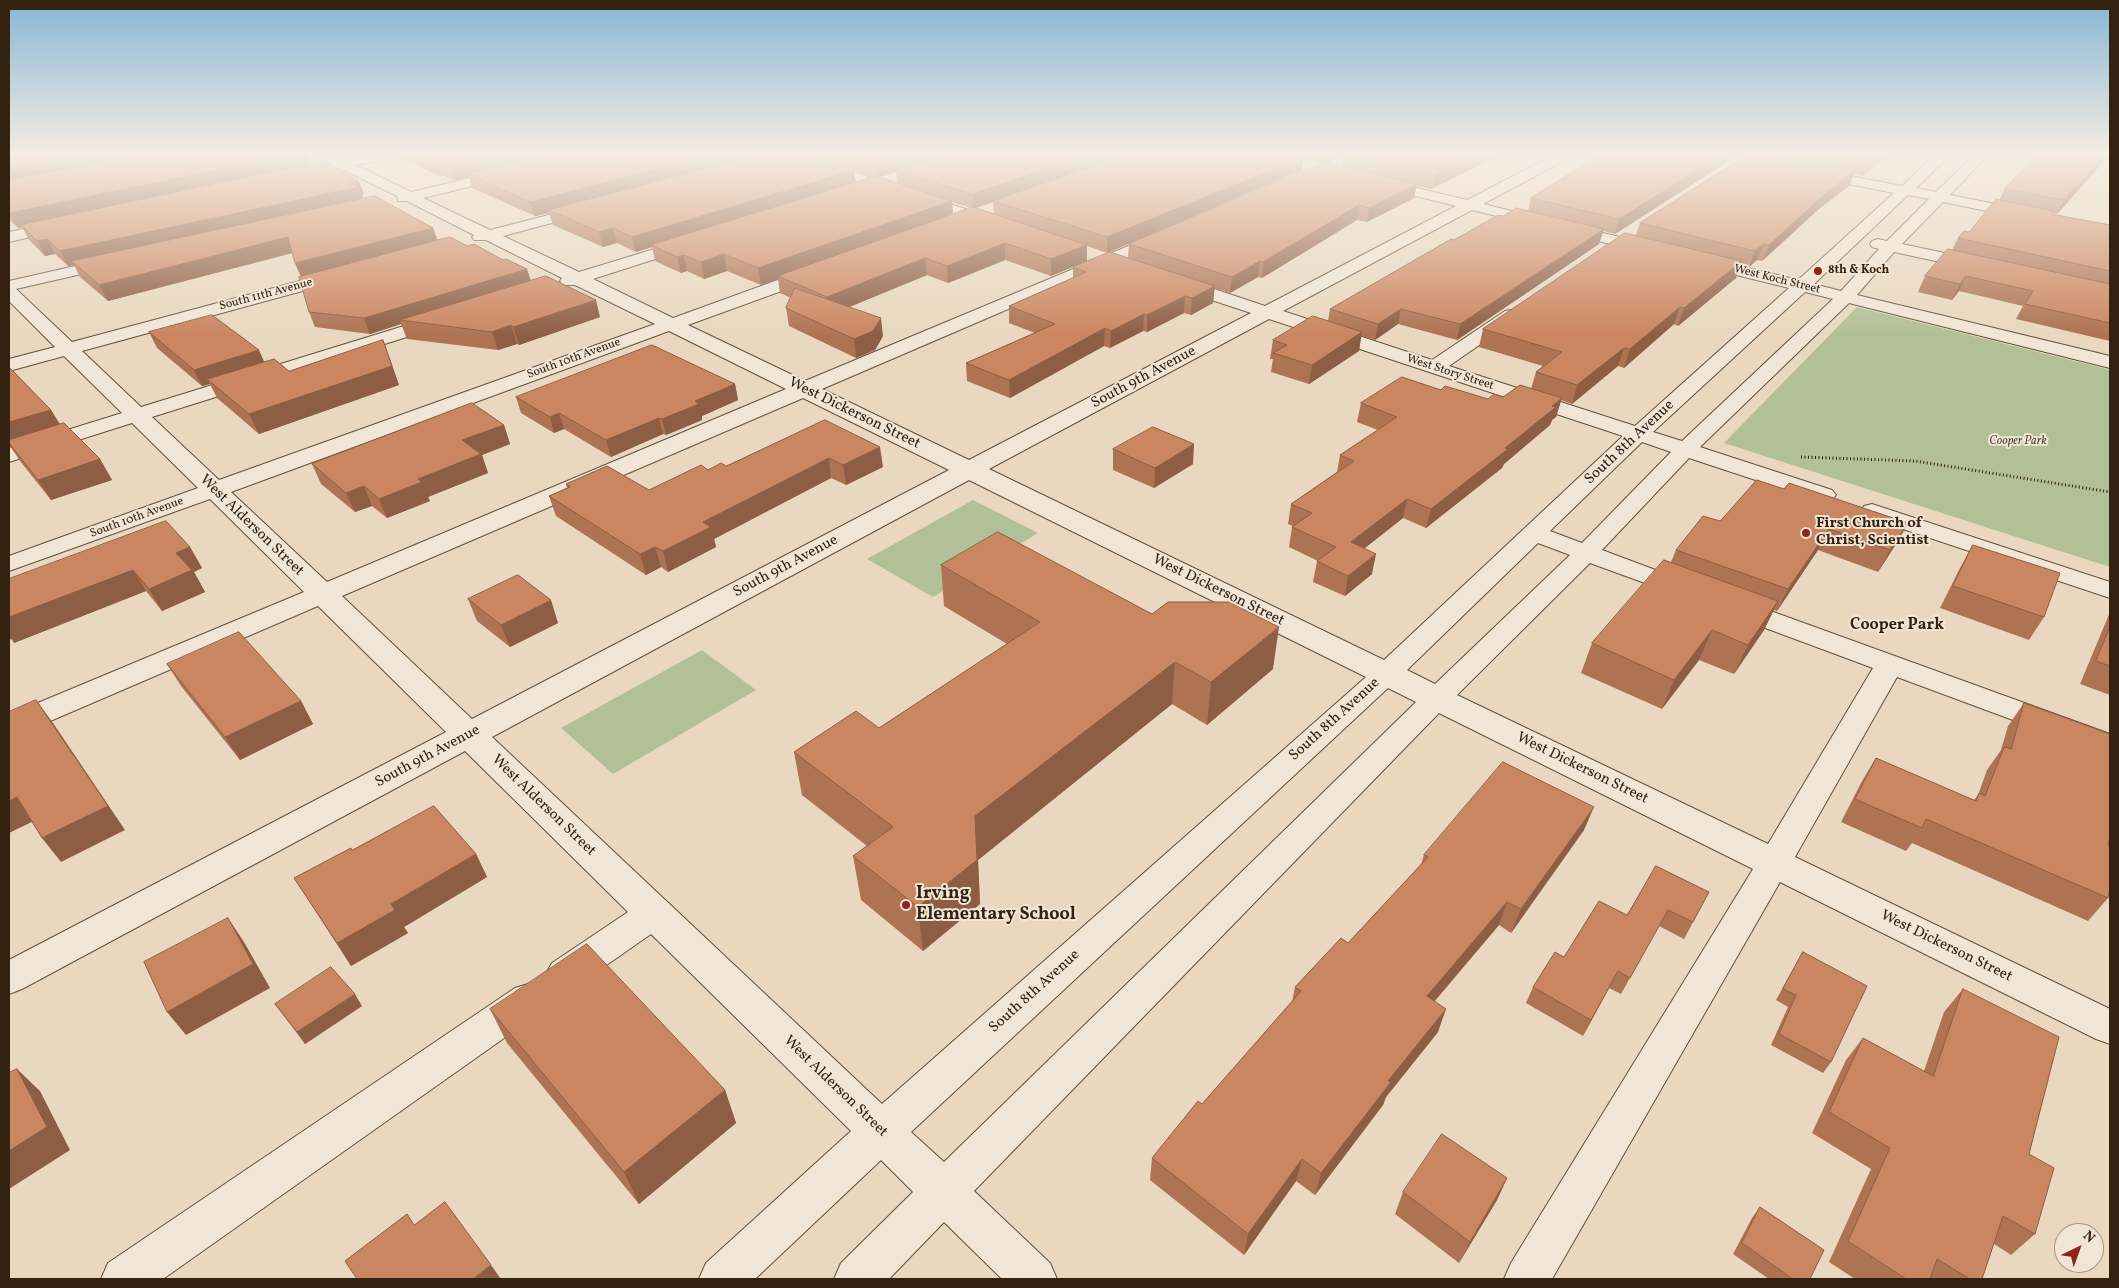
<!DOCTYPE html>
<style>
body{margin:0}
#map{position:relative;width:2119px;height:1288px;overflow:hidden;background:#e9d8bf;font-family:Vollkorn,serif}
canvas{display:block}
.frame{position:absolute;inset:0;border:10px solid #342211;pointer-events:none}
.north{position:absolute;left:2054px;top:1223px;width:50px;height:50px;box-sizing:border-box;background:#f1e6d5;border:1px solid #a59887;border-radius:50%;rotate:42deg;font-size:14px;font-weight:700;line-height:20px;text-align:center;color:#342211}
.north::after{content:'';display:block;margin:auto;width:18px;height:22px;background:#8f2418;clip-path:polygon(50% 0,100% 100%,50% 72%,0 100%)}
</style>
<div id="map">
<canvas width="2119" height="1288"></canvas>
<div class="frame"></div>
<div class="north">N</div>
</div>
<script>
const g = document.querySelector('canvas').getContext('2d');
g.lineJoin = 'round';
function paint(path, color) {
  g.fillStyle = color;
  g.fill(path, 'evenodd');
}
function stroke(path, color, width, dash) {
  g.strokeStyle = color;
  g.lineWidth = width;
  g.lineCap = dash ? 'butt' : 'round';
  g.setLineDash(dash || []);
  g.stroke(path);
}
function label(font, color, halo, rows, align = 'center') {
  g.font = font + ' Vollkorn,serif';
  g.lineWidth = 4;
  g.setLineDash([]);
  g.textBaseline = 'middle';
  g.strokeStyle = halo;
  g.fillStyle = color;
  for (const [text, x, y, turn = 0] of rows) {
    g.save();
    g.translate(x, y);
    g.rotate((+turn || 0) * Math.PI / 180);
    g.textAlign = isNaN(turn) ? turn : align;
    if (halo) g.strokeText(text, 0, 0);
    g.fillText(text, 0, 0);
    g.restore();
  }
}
const green = new Path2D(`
 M1857,307L2110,370V567L1724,443Z
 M973,500L1038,533L933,597L867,559Z
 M702,650L756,690L613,774L561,728Z`);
const path = new Path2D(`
 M1801,457L1915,461L2110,492`);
const minor = new Path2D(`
 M319,156H336L344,159L361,156H387L385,159L356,165L411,192L563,156H586L584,159L423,198L490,230L588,205L593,206L595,209L593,212L503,236L579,272L684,240H696L698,243L696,246L593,279L673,318L808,269H820L822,273L820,277L688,325L805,381L1157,234H1169L1171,237L1169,240L822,389L969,460L1251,313L1172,287L1169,283L1172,279H1184L1265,306L1456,206L1374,186L1372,183L1374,180L1379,179L1467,200L1552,156H1569L1567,159L1483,204L1657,246L1659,249L1657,252L1651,254L1472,210L1283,311L1432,360L1505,311L1511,310L1517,311L1520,315L1517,319L1449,366L1635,426L1789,288L1696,265L1694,262L1696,259L1702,257L1798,280L1894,193L1724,159L1722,156H1749L1902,186L1934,156H1949L1916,188L1936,192L1973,156H1987L1950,195L2030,211L2033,214L2030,217L2025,219L1943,202L1902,244L1983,261L1985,265L1983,269L1977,270L1894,252L1857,295L2110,356V368L1849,303L1700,447L1832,490L1836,495L1832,500L1824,502L1816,500L1689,458L1602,550L1693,584L1697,589L1693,594L1684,597L1675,594L1590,563L1457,695L1768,844L1873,668L1725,613L1721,607L1725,601L1734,599L1743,601L2110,734V756L1897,677L1795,857L2110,1009V1044L2096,1039L1780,882L1552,1279H1504L1511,1263L1753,869L1439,713L974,1191L1050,1263L1057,1279H1002L944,1222L889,1279H834L841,1263L913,1192L881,1160L755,1279H699L706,1263L851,1131L651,934L578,985L565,990L552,985L546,974L552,963L628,912L465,751L22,989L9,994V960L446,732L318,606L20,734L9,737V715L304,592L210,499L9,571V556L198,488L132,423L9,462V448L122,413L64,356L9,371V359L55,347L9,301V281L115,257L121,259L123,262L121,265L16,289L72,342L337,271L343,272L345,276L343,280L82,351L141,407L433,317L439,316L445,317L448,321L445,325L152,417L219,480L655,324L575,285H563L560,281L562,278L486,240H474L472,237L474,235L407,201H398L397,196L340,168H332L331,164ZM1908,195L1929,199L1887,241L1878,239L1872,241L1870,244L1872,247L1879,249L1841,291L1814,284ZM1805,292L1833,299L1682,441L1653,432ZM1269,319L1623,436L1384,660L989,469ZM669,331L786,389L327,582L231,492ZM803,398L949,470L472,719L342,596ZM1642,442L1671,452L1582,543L1550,531ZM969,480L1366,677L882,1104L492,737ZM1538,543L1570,555L1435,684L1407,670ZM1388,688L1416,702L944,1162L911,1132Z
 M784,156H804L1002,221L1005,224L1002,227H992L786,159Z
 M1342,156H1360L1358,159L1304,182L1299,183L1292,179L1294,176Z
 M61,221L66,223L69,226L66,229L9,242V232Z
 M1872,504L2110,582V598L1864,516L1860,511L1864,506Z
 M528,984L541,988L547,1000L541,1012L163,1279H101L108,1263L515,988Z`);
const wall = new Path2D(`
 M9,156H308L311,163L364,194L362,195L363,198L433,228L438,241L531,281L600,317L519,345L517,344L498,350L407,339L401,324L370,334L315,327L309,312L301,277L295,263L293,253L108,301L80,277L74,265L68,266L55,254L45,256L29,240L22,227L18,228L9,219Z
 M397,156H1338L1321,163L1304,159L1302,170L1107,253L1087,246V261L1051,276L1005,260L948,283L927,275L849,307L883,336L875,350L856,358L789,326L786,308L791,298L780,293L778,279L761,285L727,271L704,279L687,271L681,273L655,261L652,247L636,252L617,243L603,247L553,225L549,213L535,216L472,188L469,177L454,180L442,175L439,176ZM854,171L873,177L856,182ZM896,172L897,183L879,177ZM952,202L971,208L953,215ZM993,202L994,214L975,208Z
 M1344,156H1498L1431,189L1416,186L1414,198L1367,222L1357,220L1262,278L1258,277L1230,293L1214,288L1213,303L1191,315L1184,313L1147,332L1143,331L1110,348L1104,346L1010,398L967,381L966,363L1035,333L1009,323V306L1073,278V267L1128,258L1129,244L1342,166Z
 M1598,156H1729L1727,162L1615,234L1603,231L1599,244L1457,340L1398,324L1375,340L1361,336L1359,351L1309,384L1271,372L1273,359H1270L1273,340L1328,321L1330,309L1454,240L1503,216L1528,211L1531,198Z
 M1746,156H1895L1891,160L1885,158L1862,176L1854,174L1849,186L1821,207L1762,261L1757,260L1749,267L1741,265L1736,278L1678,326L1674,324L1624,368L1618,366L1572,404L1561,400L1556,417L1552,420L1550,425L1504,464L1502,468L1426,528L1403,518L1365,548L1372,574L1345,596L1313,582L1317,561H1318L1289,547L1292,527L1293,526L1288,524L1291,504L1337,472L1340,455L1378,430L1357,422L1361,403L1441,390L1488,399L1503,397L1531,389L1536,372L1543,366L1479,347L1483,329L1636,235L1640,223Z
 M2034,156H2110V162L2104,161L2057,214L2053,213L2052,214L2110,225V341L2016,319L2023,306L1959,291L1952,300L1918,292L1925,276L1952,250L1958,238L1969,232L1999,200L2005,189L2033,159Z
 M149,332L265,362L289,371L390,359L399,385L259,434L217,398L210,384L202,386L157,348Z
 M9,367L51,410L59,424L100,459L112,480L51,500L20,461L10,446H9Z
 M735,384L738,400L702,416V420L666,435L663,434L611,457L564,429L554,433L521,413L516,397Z
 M825,420L883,467L846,485L831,478L714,539L716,547L668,572L661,567L646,575L556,516L549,496L567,488L566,484L649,490L708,470L726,466Z
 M504,425L510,444L482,455L488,473L428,497L430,501L387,518L372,506L355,512L321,484L312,464Z
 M1113,449L1193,464L1154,488L1113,470Z
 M1784,489L1908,523L1896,544L1878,572L1818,550L1777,611L1774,610L1764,630L1734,674L1699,660L1662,709L1581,673L1592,643L1671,562L1676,550L1720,521Z
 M1973,545L2044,617L2029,640L1940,608L1961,566Z
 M190,547L202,568L194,572L205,592L162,611L146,591L14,643L12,639L9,579Z
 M941,565L1152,614L1273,669L1207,725L1172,704L978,860L980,904L923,951L861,900L853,856L867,846L802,795L794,752L879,728L1007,644L944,606Z
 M468,599L558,623L510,647L477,621Z
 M2110,612V695L2080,684Z
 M167,664L301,701L313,724L240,760L181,686Z
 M2024,703L2108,846V898L2088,921L1912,843L1906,851L1841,822L1862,781L1876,758L1974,800L1978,795L1987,770L2001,750L2008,726Z
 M1584,830L1511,933L1499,925L1435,1001L1438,1032L1386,1097L1383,1105L1315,1195L1296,1181L1244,1255L1150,1180L1152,1158L1202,1104L1292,1002L1295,987L1348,943L1421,865L1424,855Z
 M476,854L487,877L404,927L408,933L351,966L294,878Z
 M1656,866L1693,922L1684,939L1659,926L1621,994L1609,988L1583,1036L1526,1003L1533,987L1627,915Z
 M1803,952L1831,1062L1823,1073L1771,1045L1788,1007L1776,1000L1796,964Z
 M1963,989L2029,1154L2035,1234L2011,1255L1994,1244L1982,1279H1855L1829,1262L1871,1169L1812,1133L1846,1060L1863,1038L1924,1071L1944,1012Z
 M275,1004L362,1006L305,1044Z
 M490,1009L725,1090L736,1123L639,1204L507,1043Z
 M1507,1178L1497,1200L1459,1263L1395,1214L1403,1192Z
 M1760,1207L1810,1279H1769L1733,1254L1752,1218Z`);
const shadedWall = new Path2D(`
 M77,156H150L9,185V169Z
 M285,156H308L312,165L21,225L22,227L18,228L9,213Z
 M493,156H556L468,174L469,177L454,180L450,166Z
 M709,156H764L549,210L550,213L535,216L530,202Z
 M903,156H948L896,170V172L877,178L876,164Z
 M1084,156H1123L973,209L972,194Z
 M1322,156H1338L1321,163Z
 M1473,156H1498L1431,189L1434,175Z
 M1720,156H1729L1727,162L1615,234L1619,219Z
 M1876,156H1886L1885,158L1862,176L1868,162Z
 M2104,156H2106L2104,161L2057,214L2064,200Z
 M1304,157L1302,170L1107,253V237Z
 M438,161L442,175L439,176L434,162Z
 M854,170L856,184L651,245L652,247L636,252L632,237Z
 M1855,171L1849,186L1821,207L1762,261L1769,245L1827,192Z
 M359,181L364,194L362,195L364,201L72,261L74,265L68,266L60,251Z
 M1417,184L1414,198L1367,222L1369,208Z
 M952,201L953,216L778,276V279L761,285L758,268Z
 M1359,205L1357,220L1262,278L1263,262Z
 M433,228L438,243L302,279L295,263Z
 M613,228L617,243L603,247L599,232Z
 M1604,229L1599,244L1457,340L1460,324Z
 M288,237L295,252L108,301L99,285Z
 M47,239L55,254L45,256L37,241Z
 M1005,243V260L948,283L947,266Z
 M1764,244L1757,260L1749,267L1755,251Z
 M1087,245V261L1051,276V259Z
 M724,254L727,271L704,279L701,262Z
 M684,255L687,271L681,273L677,257Z
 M925,258L927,275L830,315L827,297Z
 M1260,261L1258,277L1230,293L1232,277Z
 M1742,261L1736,278L1678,326L1684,308Z
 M527,269L532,284L400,320L401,324L370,334L364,318Z
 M1966,276L1959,291L1952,300L1960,284Z
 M1215,286L1213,303L1191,315L1192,298Z
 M1185,296L1184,313L1147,332V315Z
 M596,300L600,317L519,345L513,327Z
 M1680,307L1674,324L1624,368L1630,349Z
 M1401,309L1398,324L1375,340L1378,324Z
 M1144,314L1143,331L1110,348L1111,331Z
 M881,318L883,336L875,350L856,358L854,339Z
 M511,325L517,344L498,350L492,332Z
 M1105,328L1104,346L1010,398L1009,380Z
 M1362,332L1359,351L1309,384L1312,365Z
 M383,340L399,385L259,434L249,414Z
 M1624,348L1618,366L1572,404L1577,385Z
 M259,350L266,366L207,379L210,384L202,386L194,370Z
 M735,384L738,400L702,416V420L666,435L662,419L695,401Z
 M1562,398L1556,417L1552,420L1550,425L1504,464L1502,468L1426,528L1431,509Z
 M51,410L63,429L9,443V422Z
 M559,413L564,429L554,433L550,417Z
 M659,418L663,434L611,457L606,440Z
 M504,425L510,444L482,455L488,473L428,497L430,501L387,518L379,499L418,479L462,440Z
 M1194,444L1193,464L1154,488L1155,468Z
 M880,447L883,467L846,485L843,465Z
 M829,458L831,478L714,539L716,547L668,572L663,551L703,522Z
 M100,459L112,480L51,500L38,480Z
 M364,486L372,506L355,512L346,493Z
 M1407,499L1403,518L1347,562L1351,542Z
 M1908,523L1896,544L1878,572L1890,550Z
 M1829,529L1818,550L1777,611L1788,589Z
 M190,547L202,568L194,572L205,592L162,611L149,589L176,553Z
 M655,547L661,567L646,575L640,554Z
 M1376,554L1372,574L1345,596L1348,576Z
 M133,570L146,591L14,643L12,639L9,640V617Z
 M551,600L558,623L510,647L501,625Z
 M1778,601L1764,630L1734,674L1748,645Z
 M1279,627L1273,669L1207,725L1211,682Z
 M1712,630L1699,660L1662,709L1674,680Z
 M1175,662L1172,704L978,860L980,904L923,951L918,907L975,816Z
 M36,700L53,723L125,830L61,862L42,838Z
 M301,701L313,724L240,760L225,737Z
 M17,797L36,820L9,833V801Z
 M1594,807L1584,830L1511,933L1521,909Z
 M476,854L487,877L404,927L408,933L351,966L337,943L391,904Z
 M1507,902L1499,925L1419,1019L1427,996Z
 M228,918L244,942L270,988L186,1035L167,1012Z
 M1618,971L1609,988L1583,1036L1591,1020Z
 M355,994L362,1006L305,1044L297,1032Z
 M1446,1009L1438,1032L1386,1097L1383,1105L1315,1195L1321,1173L1388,1081Z
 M17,1069L40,1091L70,1150L9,1189V1151Z
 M725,1090L736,1123L639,1204L624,1172Z
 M1302,1159L1296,1181L1244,1255L1248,1234Z
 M1507,1178L1497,1200L1459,1263L1470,1242Z
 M491,1265L501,1279H473Z`);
const building = new Path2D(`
 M9,156H77L9,169Z
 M135,156H285L9,213V180Z
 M422,156H493L450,166L438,161L434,162Z
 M544,156H709L530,202L468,174Z
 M753,156H812L854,170L632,237L613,228L599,232L549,210Z
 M850,156H903L876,164Z
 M943,156H1084L972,194L896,170Z
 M1122,156H1301L1304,157L1107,237L993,201Z
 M1353,156H1473L1434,175Z
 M1598,156H1720L1619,219L1531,198Z
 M1746,156H1775L1855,171L1827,192L1769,245L1764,244L1755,251L1640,223Z
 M1837,156H1876L1868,162Z
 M2035,156H2104L2064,200L2005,189Z
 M323,161L359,181L350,183L359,187L60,251L47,239L37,241L21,225Z
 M1325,162L1417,184L1369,208L1359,205L1263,262L1260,261L1232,277L1129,244Z
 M876,176L952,201L758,268L724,254L701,262L684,255L677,257L651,245Z
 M375,196L433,228L295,263L288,237L99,285L72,261Z
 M1996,199L2054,211L2051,214L2110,225V271L1958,238L1964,231L1969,232Z
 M973,207L1087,245L1051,259L1005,243L947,266L925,258L827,297L778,276Z
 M1516,208L1604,229L1460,324L1401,309L1378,324L1330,309L1451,239L1454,240L1498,215L1503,216Z
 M1625,233L1742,261L1684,308L1680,307L1630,349L1624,348L1577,385L1536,372L1562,352L1483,329Z
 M450,237L467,246L474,244L503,260L506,259L527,269L364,318L309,312L299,277Z
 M1948,249L2110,284V323L2025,304L2033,291L1966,276L1960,284L1925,276Z
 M1110,252L1215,286L1192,298L1185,296L1147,315L1144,314L1111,331L1105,328L1009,380L966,363L1055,324L1009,306L1086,272L1073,267Z
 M546,276L596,300L513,327L511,325L492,332L400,320Z
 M795,288L881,318L873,331L854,339L786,308Z
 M212,315L259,350L194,370L149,332Z
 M1313,316L1362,332L1312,365L1273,353L1287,345L1273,340Z
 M383,340L392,366L249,414L207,379L274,359L289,371Z
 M652,345L735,384L695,401L699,404L662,419L659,418L606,440L559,413L550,417L516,397Z
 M9,367L51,410L9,422Z
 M1402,377L1441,390L1445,386L1488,399L1494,394L1503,397L1520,385L1562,398L1552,406L1556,407L1505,448L1508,449L1431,509L1407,499L1351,542L1376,554L1348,576L1317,561L1336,547L1292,527L1312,513L1291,504L1354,461L1340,455L1397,417L1361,403Z
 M472,403L504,425L462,440L481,454L418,479L422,482L379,499L364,486L346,493L312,464Z
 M825,420L880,447L843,465L829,458L703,522L711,527L663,551L655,547L640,554L549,496L570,487L566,484L607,466L649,490L701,465L708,470L721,463L726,466Z
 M64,423L100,459L38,480L9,443V440Z
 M1153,427L1194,444L1155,468L1113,449Z
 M1757,480L1784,489L1789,483L1908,523L1890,550L1829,529L1788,589L1676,550L1703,516L1720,521Z
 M166,521L190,547L176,553L192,570L149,589L133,570L9,617V579Z
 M998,532L1152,614L1168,602H1229L1279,627L1211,682L1175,662L975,816L977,860L918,907L853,856L893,827L794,752L856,711L879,728L1040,622L941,565Z
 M1973,545L2060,573L2044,617L1953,586Z
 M1664,560L1778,601L1748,645L1712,630L1674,680L1592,643Z
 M518,575L551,600L501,625L468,599Z
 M2110,627V666L2096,661Z
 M239,632L301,701L225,737L167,664Z
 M36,700L108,806L42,838L17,797L9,801V712Z
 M2024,703L2110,734V835L2108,846L2110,847V888L2108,898L1926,819L1922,828L1855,799L1876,758L1976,801L1979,793L1985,796L2004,747L2011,749Z
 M1503,762L1594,807L1521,909L1507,902L1427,996L1446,1009L1388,1081L1391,1082L1321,1173L1302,1159L1248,1234L1152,1158L1198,1101L1202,1104L1301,991L1295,987L1341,938L1348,943L1428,857L1424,855Z
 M434,806L476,854L391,904L395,910L337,943L294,878L351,848L352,850Z
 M1656,866L1709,892L1693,922L1668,910L1630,978L1618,971L1591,1020L1533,987L1555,952L1564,957L1599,901L1627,915Z
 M228,918L253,964L167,1012L144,962Z
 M587,944L725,1090L624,1172L490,1009Z
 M1803,952L1867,986L1831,1062L1779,1034L1796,995L1783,989Z
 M331,967L355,994L297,1032L275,1004Z
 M1963,989L2059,1037L2029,1154L2054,1168L2035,1234L2003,1216L1982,1279H1970L1937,1259L1930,1279H1906L1848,1241L1890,1148L1829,1112L1863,1038L1933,1076Z
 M17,1069L47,1127L9,1151V1073Z
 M1442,1134L1507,1178L1470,1242L1403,1192Z
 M445,1202L491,1265L473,1279H357L345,1261L407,1214L414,1225Z
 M1760,1207L1824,1250L1810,1279H1793L1742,1243Z`);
const markers = [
 [1818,271,5,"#8f2418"],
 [1806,533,5,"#8f2418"],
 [906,905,5,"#8f2418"]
];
const farPoinames = [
 ["8th & Koch",1828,271]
];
const farStreetnames = [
 ["West Koch Street",1777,280,14],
 ["South 11th Avenue",266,295,-15],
 ["South 10th Avenue",574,359,-20],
 ["West Story Street",1450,373,18],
 ["South 10th Avenue",137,518,-20]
];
const farParknames = [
 ["Cooper Park",2018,442]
];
const streetNames = [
 ["South 9th Avenue",1144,378,-28],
 ["West Dickerson Street",854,414,26],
 ["South 8th Avenue",1630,443,-43],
 ["West Alderson Street",251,526,44],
 ["South 9th Avenue",786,567,-28],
 ["West Dickerson Street",1218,591,26],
 ["South 8th Avenue",1335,720,-42],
 ["South 9th Avenue",428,757,-28],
 ["West Dickerson Street",1582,769,26],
 ["West Alderson Street",543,806,44],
 ["West Dickerson Street",1946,947,26],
 ["South 8th Avenue",1035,992,-42],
 ["West Alderson Street",835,1087,44]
];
const poiNames = [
 ["First Church of",1816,524],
 ["Christ, Scientist",1816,541]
];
const neighbourhoodNames = [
 ["Cooper Park",1897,626]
];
const nearPoinames = [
 ["Irving",916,895],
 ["Elementary School",916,916]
];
paint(green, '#b1c096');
stroke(minor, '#61503c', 2);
stroke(path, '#342211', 3, [1, 2.5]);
paint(minor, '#f1e6d5');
paint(wall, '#ae7353');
paint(shadedWall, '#8d5e44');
paint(building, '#ca8661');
stroke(building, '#8d5e44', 1);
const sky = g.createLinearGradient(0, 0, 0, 336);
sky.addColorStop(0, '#87b6d4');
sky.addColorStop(0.46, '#f5ede2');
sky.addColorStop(1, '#f5ede200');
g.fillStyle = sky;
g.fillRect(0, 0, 2119, 336);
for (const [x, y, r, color] of markers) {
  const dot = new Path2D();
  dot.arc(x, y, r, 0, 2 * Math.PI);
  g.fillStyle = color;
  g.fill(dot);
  stroke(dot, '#f1e6d5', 2);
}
label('bold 12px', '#342211', '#f1e6d5', farPoinames, 'left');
label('12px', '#342211', '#f1e6d5', farStreetnames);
label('italic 12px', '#534a32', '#f1e6d5', farParknames);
label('15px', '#342211', '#f1e6d5', streetNames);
label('bold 15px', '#342211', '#f1e6d5', poiNames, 'left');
label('bold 16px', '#342211', '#f1e6d5', neighbourhoodNames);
label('bold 18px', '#342211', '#f1e6d5', nearPoinames, 'left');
</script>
